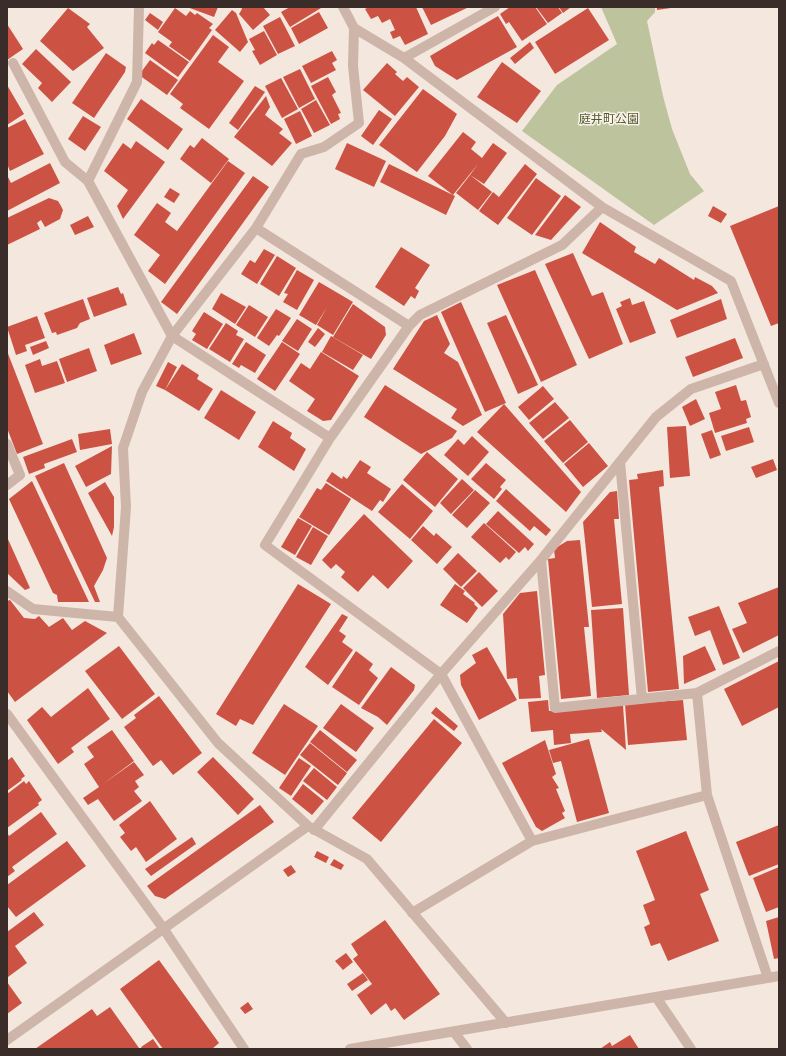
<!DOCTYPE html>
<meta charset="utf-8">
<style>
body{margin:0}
#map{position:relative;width:786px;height:1056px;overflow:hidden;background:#f4e7de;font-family:"Fira Sans Condensed",sans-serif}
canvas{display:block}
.frame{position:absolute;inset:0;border:8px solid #3a2c29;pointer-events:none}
</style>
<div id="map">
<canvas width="786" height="1056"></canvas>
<div class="frame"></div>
</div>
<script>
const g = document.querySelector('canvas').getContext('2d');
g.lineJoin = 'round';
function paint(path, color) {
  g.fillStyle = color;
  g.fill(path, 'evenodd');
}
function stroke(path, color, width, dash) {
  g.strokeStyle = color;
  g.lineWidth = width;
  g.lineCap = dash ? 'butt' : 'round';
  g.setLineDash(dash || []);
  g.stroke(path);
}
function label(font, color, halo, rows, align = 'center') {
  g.font = font + ' "Fira Sans Condensed","Noto Sans JP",sans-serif';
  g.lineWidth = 3;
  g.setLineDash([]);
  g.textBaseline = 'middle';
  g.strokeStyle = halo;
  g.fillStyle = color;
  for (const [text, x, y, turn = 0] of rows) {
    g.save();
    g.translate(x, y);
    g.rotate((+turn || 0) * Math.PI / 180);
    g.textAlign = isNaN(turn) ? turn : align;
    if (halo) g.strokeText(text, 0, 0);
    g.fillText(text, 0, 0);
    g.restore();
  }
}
const green = new Path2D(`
 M601,7H655V12L647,21L663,96L672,129L690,174L704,191L654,225L522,131L557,85L617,44Z`);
const building = new Path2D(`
 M187,7H218L214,17Z
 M241,7H263L270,15L253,30L239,14L242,9Z
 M290,7H320L321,8L290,27L281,12Z
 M369,7H416L428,34L405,45L400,36L393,39L390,32L395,30L390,19L382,23L378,16L371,19L365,9Z
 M422,7H469L431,25Z
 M510,7H535L547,24L522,41L509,22L506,24L500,14Z
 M536,7H558L562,13L548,23Z
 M559,7H571L563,13Z
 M657,7H671V8L657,10Z
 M68,8L90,24L87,27L104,48L73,71L40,41Z
 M175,8L186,16L190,11L195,15L197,13L213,24L209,28L212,30L190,61L169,46L172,42L158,32Z
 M588,8L609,40L555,74L535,42Z
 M232,10L236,13L248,42L240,52L215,30Z
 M319,12L328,28L299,44L291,28Z
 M150,13L163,22L158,30L145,20Z
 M498,16L517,47L457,80L435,66L430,56Z
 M280,17L295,46L278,54L263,26Z
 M7,24L23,49L7,60Z
 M264,31L277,55L260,65L252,51L255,50L249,39Z
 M213,35L229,47L218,62L244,81L209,129L180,108L183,104L170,94Z
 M158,40L189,62L178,77L145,53L152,43L154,45Z
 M530,42L534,48L515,64L510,58Z
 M36,49L71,82L52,102L38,88L42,83L22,64Z
 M332,51L337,60L332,63L336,70L311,83L302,66Z
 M106,53L126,67L125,72L94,118L72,103Z
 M150,60L178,80L167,95L139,75Z
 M502,62L541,91L517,123L477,97Z
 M387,63L397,72L395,74L403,81L407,77L419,87L395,116L363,90Z
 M300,69L315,99L299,108L283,77Z
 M328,77L336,92L332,95L341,113L338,114L340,119L331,124L311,86Z
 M281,78L298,109L282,118L265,86Z
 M7,85L24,114L7,125Z
 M255,86L265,92L238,130L229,123Z
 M423,89L457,114L445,136L417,172L379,145Z
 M266,96L270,107L265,115L283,129L279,133L292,143L272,166L234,137Z
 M141,99L183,129L168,150L127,119Z
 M316,100L330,125L314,133L301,109Z
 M379,110L392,119L373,145L361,136Z
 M300,111L312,136L296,144L284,119Z
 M83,116L101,127L85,151L68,139Z
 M25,119L44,154L10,171L7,164V128Z
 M463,132L476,142L471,149L482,158L493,143L507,153L484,184L470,175L478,164L453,195L428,176Z
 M202,138L229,159L211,183L180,159L190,145L194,148Z
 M136,141L165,162L123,219L117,206L128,190L104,171L123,143L131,149Z
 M347,143L386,161L374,187L335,169Z
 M228,161L245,173L165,284L148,271L160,255L134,235L157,203L171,213L165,222L177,231Z
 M50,163L60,183L7,211V175L11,183Z
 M389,164L455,196L446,215L380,182Z
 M525,164L537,174L498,225L479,211L493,192L499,197Z
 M470,175L492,192L478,210L456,193Z
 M253,176L269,187L177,314L161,302Z
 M536,178L561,196L532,235L507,218Z
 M170,188L180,194L174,203L164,197Z
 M565,195L581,207L551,240L535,235Z
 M49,198L58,201L61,206L63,210L60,219L45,227L41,220L37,223L40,229L7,245V218Z
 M713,206L727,214L721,223L708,216Z
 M779,206V323L771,326L730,226Z
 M88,216L94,227L75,235L70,225Z
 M600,222L636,247L634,252L655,264L659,258L694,280L695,277L712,286L718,293L677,310L582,253Z
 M401,247L430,265L415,288L419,291L415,299L411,296L404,306L375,287Z
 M264,249L275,255L257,284L241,274L250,260L255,263Z
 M573,253L592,296L603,292L623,344L589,359L545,264Z
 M277,256L296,268L279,296L260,284Z
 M297,270L314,280L297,310L283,302L288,294L284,293Z
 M535,270L577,365L541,382L497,285Z
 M319,282L353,302L333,335L317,325L327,307L316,325L299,315Z
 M118,287L121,294L123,293L127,305L94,317L87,298Z
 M221,293L246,307L235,324L212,309Z
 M630,298L632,305L644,301L656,333L630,343L616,309L622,306L620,302Z
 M83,299L90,319L80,323L77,328L57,335L56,332L52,333L44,313Z
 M721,299L727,319L677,338L670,320Z
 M461,302L506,403L485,412L441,312Z
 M353,304L385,327L386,335L371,359L333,337Z
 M249,305L268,317L255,337L236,325Z
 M276,309L291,318L279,336L277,335L269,346L257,338Z
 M204,312L223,324L207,349L192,340L196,334L192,331Z
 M437,315L450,344L444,353L458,362L482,415L463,426L451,418L457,409L393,369L424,321Z
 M506,315L538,385L518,394L487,323Z
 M37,316L45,338L25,345L27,351L16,355L7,327Z
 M297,319L312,329L298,351L282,341Z
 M226,323L238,331L236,335L244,339L230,362L209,349Z
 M318,328L325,334L315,347L308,342Z
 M134,333L142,354L111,365L104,345Z
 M331,336L363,355L353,370L322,352Z
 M735,338L743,358L693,377L685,357Z
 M46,341L49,348L33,355L30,347Z
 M246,342L266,355L255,373L241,365L239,368L232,364Z
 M282,342L300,354L275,391L257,379Z
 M89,348L97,371L67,382L59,359Z
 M7,351L43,444L17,454L7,428Z
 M321,352L359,376L331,420L323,421L307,411L315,399L289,381L301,363L310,369Z
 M40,359L42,366L57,361L65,383L35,393L25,365Z
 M168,362L177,367L165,390L156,386Z
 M182,364L199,375L197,379L213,389L199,411L165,390Z
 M385,385L457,431L452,438L421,454L364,417Z
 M736,385L741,401L746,400L751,417L746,419L747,423L715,433L709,413L721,409L715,392Z
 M543,386L554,399L529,420L518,407Z
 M221,390L256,412L239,440L204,418Z
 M696,399L705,419L690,426L682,407Z
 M555,402L569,418L543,439L529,423Z
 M504,404L581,492L566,512L477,432Z
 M570,420L588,442L563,463L544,441Z
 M273,421L292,433L290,438L306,449L294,471L258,447Z
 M686,426L690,476L670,478L667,427Z
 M749,427L754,442L726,451L721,436Z
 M110,429L112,444L80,450L78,434Z
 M712,430L721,455L710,459L701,434Z
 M472,436L489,452L468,476L444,455L458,439L464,445Z
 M72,439L77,452L44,464L45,468L29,474L23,457Z
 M589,443L608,466L583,487L564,464Z
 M112,446L111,474L86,487L75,466Z
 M427,452L458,479L435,507L403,480Z
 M773,459L777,470L756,478L751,467Z
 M360,460L371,467L367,473L391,489L383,502L380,500L372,511L326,481L332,472L342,479L343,476L347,479Z
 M64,463L107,558L103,570L94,586L100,602H95L35,476Z
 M486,463L506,480L500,487L502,489L494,499L471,479Z
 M663,470L664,486L659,487L679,689L648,692L629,480L638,479L637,474Z
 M462,479L474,490L451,514L440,503Z
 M32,481L89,602H58L57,595L53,593L9,499Z
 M105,482L114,497V527L112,536L88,493Z
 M326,483L351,499L329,535L299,517L317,488L321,490Z
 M402,484L433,511L410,539L378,512Z
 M506,489L551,530L546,536L534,526L530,531L496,501Z
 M475,490L490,503L467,528L452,515Z
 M617,491L619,519H614L622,604L592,607L583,522L610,492Z
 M498,511L534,544L528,551L525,547L519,553L486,524Z
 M364,514L413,561L388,589L373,575L358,592L341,577L345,572L336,564L331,569L322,560Z
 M298,518L312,526L295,555L281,547Z
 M484,523L516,552L509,560L506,557L500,563L471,537Z
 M423,526L434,536L436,533L452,547L437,564L411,540Z
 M313,527L328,536L311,565L296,557Z
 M7,537L30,588L25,590L7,573Z
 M580,540L589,627H584L591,696L561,699L548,559L555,558L554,549L567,541Z
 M458,553L477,571L461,587L443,569Z
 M479,572L498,591L482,607L463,588Z
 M298,584L331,604L253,725L240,719L236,726L216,714Z
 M455,584L465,591L463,594L475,603L474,604L478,608L467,623L440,605Z
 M779,587V635L743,653L732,629L747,623L738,603Z
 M537,591L545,675L539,676L541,698L519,699L517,678L507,679L503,614L520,593Z
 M10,600L24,618L35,619L39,616L49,627L63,618L72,630L85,621L107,633L15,702L7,691V601Z
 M719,606L740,658L723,665L710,630L695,636L688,617Z
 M623,608L629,695L597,698L591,610Z
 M342,614L348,617L339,631L346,636L342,642L353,650L328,685L305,667Z
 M119,646L155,694L122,719L85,671Z
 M705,646L716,670L684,684L683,656Z
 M487,647L517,700L479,720L461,685L460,675L476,663L472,655Z
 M356,651L373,664L369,670L378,678L359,705L332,687Z
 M779,661V707L742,726L724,689Z
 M391,667L415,685L414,690L387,725L378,717L361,708Z
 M88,688L110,719L71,748L74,752L58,764L27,720L42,707L51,717Z
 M159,696L202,753L173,775L161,760L153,766L124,727L136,718L134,715Z
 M548,700L549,711L623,705L626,750L601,729L602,732L570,734L571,743L554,745L553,730L531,732L528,702Z
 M683,700L687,740L628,745L625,704Z
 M284,704L318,726L285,775L252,753Z
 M341,704L374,728L356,752L323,728Z
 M436,707L458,726L454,731L431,713Z
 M434,719L462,743L381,842L352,818Z
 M112,730L134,761L103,784L134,762L144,775L135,781L139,787L134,791L142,801L114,821L98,799L88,805L83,798L99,787L84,764L94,757L87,747Z
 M320,730L357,760L347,772L310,742Z
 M589,739L609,813L577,822L561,761L553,763L549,750Z
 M545,740L556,774L552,777L559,788L556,789L565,811L562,813L565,818L542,831L536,827L502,763Z
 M310,743L347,773L338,785L300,755Z
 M12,757L25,776L21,779L22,780L7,791V758L8,760Z
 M213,757L254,799L238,815L197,772Z
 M299,758L311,766L291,796L279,788Z
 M314,768L337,787L327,800L303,781Z
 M24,781L26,784L29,781L42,800L38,803L39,805L7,828V794Z
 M303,784L324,801L312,815L292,799Z
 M150,801L177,839L146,862L136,847L131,851L120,837L125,833L119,825Z
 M260,805L274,822L165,899L155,896L147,886Z
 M41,812L57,834L12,867L15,871L7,877V832L9,836Z
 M779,825V864L749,876L736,842Z
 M686,831L709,890L700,894L719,941L668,961L660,943L651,946L644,927L650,924L643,905L655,900L636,851Z
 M192,837L196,844L151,876L145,869Z
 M67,841L86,866L16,917L7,906V885Z
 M317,851L329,857L326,863L314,857Z
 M334,859L344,865L341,870L330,865Z
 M291,865L296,872L288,877L283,870Z
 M779,867V907L766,912L753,878Z
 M34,912L44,925L15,946L27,963L8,977L7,932Z
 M779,917V958L774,959L766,921Z
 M385,920L440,994L404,1020L395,1008L391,1011L386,1003L371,1015L357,995L372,984L353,959L358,955L351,944Z
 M346,953L353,962L343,970L335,961Z
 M159,960L219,1043L212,1049H163L120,989Z
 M363,973L368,980L352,991L347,984Z
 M7,982L22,1003L7,1014Z
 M248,1002L253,1009L245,1014L240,1008Z
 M110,1007L139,1048L137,1049H35L92,1009L97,1016Z
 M630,1035L639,1049H600L610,1042L612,1046Z
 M153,1039L160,1049H142L141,1047Z`);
const lane = new Path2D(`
 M13,63L65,162L88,181`);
const street = new Path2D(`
 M139,7L137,82L88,181L172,336L330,438
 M343,7L354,28L404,58L602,207L731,281L779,403
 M404,58L495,7
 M256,228L409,326
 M7,444L20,475L7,485
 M620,462L642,699
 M541,560L555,708L697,693
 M7,591L33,609L118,617L218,743L308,826L367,859L506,1023
 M118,617L126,507L123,448L142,392L172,336L256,228L301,154L324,147L359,123L353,66L354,28
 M7,714L163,928L244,1049
 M314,830L441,674L541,560L656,417L691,389L764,364
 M532,841L441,674L265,545L330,438L409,326L420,315L562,245L602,207
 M412,913L532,841L707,795
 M768,978L707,795L697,693L779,651
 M656,997L691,1049
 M454,1032L467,1049
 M7,1040L308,826
 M350,1049L779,976`);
const parkNames = [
 ["庭井町公園",609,120]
];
paint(green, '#bdc49d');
paint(building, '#cc5344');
stroke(lane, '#cdb5a9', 10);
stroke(street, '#cdb5a9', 10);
label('12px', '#4f5a2c', '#fbf2ec', parkNames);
</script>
